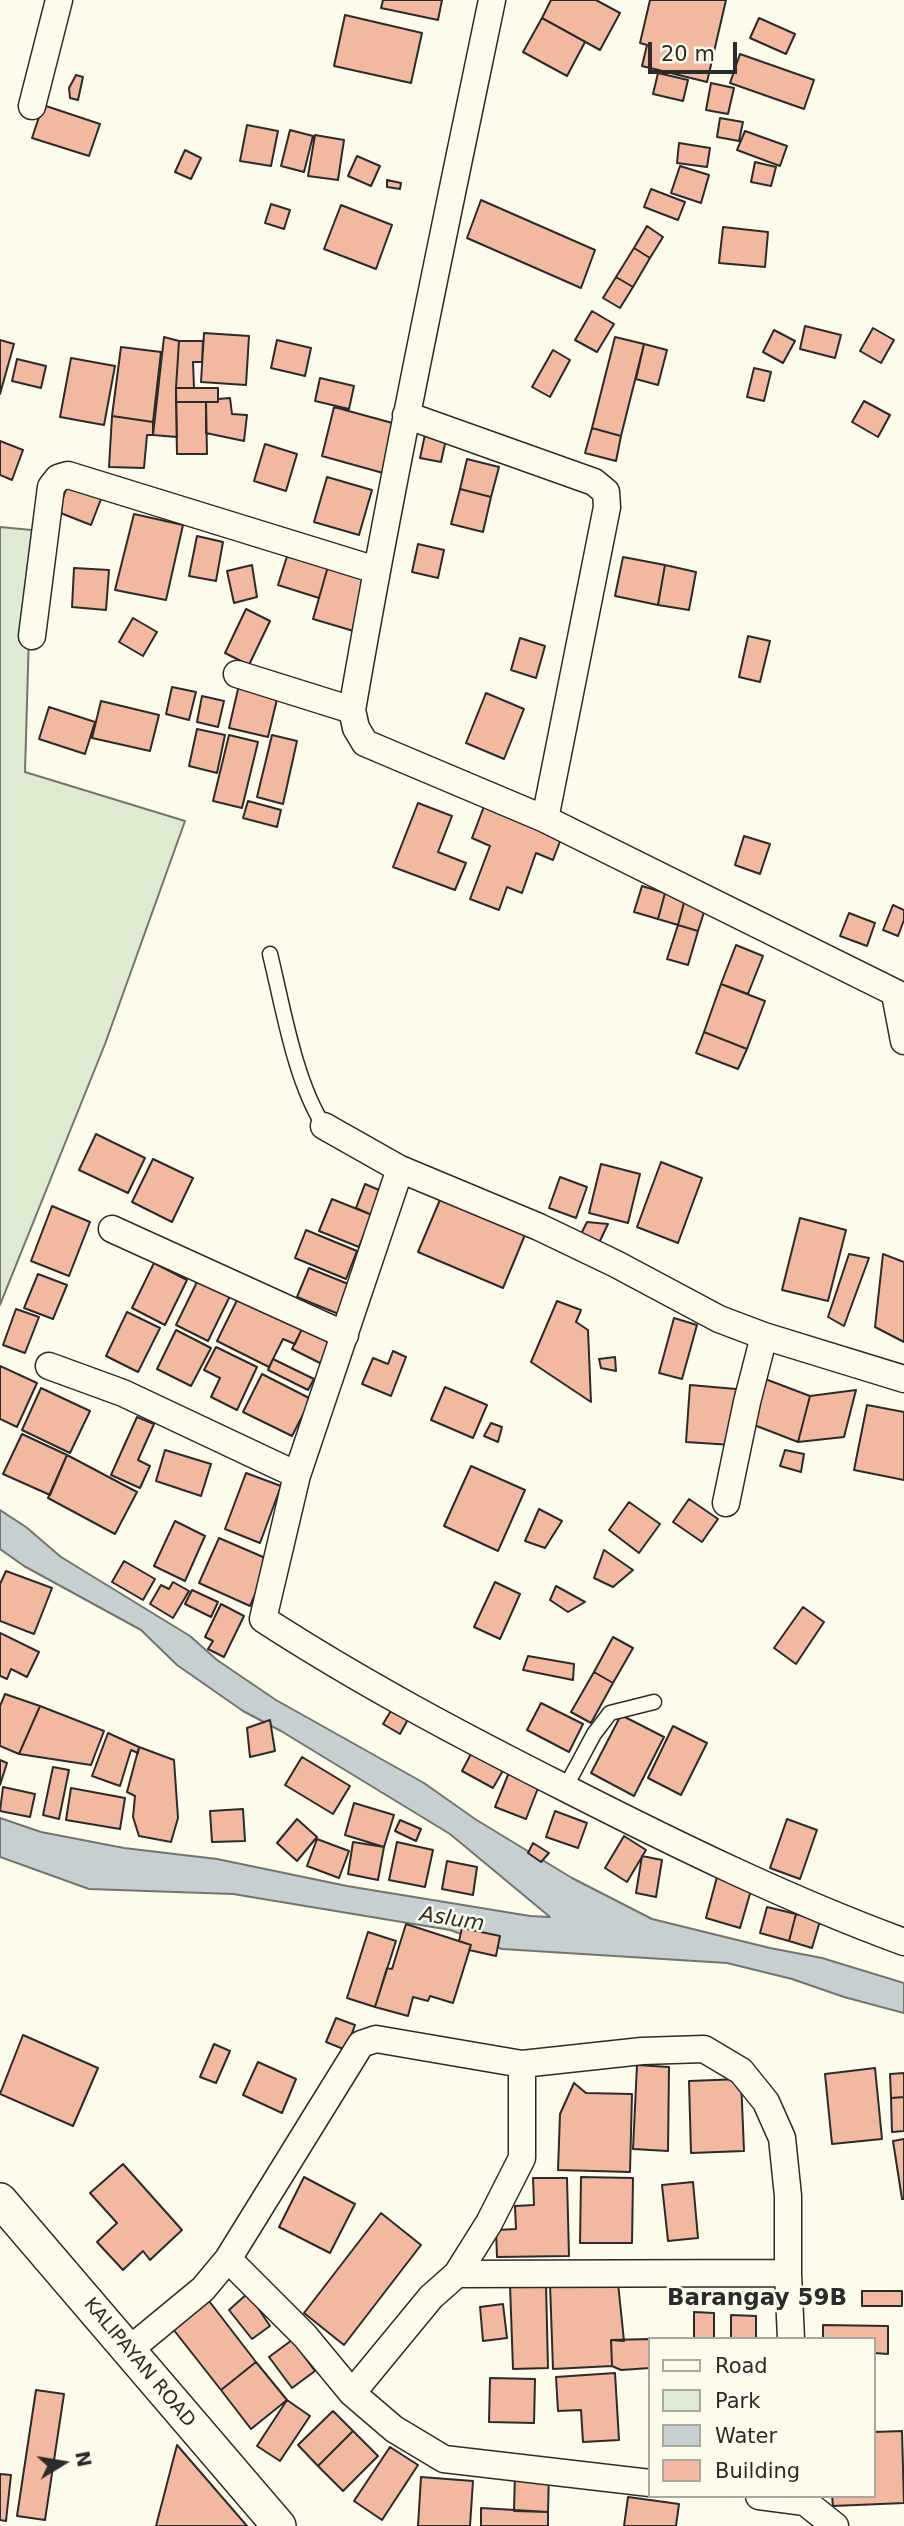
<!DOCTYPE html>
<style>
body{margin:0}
#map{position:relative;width:904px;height:2526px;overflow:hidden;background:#fdfbea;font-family:"DejaVu Sans",sans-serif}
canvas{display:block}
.legend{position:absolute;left:648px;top:2337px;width:228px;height:161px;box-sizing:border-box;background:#fdfbea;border:2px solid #a9a89e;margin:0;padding:9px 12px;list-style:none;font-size:21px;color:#2b2b2b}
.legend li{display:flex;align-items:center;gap:14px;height:35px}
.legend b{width:35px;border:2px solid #a9a89e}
.north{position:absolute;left:28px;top:2428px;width:70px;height:70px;-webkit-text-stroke:5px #fdfbea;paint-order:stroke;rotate:79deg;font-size:19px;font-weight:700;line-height:28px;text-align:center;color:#2b2b2b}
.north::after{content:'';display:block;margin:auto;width:24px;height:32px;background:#2b2b2b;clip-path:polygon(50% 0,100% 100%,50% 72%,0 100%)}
.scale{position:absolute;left:648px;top:42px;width:89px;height:32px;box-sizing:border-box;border:4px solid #2b2b2b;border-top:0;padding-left:9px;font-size:21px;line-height:24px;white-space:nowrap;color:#2b2b2b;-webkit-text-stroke:5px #fdfbea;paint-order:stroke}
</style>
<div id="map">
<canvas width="904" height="2526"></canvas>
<ul class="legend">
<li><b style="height:9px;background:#fdfbea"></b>Road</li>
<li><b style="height:19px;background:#deebd1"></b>Park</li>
<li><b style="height:19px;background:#c7d0d0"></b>Water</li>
<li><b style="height:19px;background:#f2b8a0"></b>Building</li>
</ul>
<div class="north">N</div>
<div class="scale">20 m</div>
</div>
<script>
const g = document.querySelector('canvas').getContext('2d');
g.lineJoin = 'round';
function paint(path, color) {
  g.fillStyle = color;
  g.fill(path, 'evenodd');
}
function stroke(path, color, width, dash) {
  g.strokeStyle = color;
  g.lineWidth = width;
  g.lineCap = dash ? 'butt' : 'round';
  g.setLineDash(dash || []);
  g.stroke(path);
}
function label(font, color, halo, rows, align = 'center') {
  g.font = font + ' "DejaVu Sans",sans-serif';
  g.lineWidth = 5;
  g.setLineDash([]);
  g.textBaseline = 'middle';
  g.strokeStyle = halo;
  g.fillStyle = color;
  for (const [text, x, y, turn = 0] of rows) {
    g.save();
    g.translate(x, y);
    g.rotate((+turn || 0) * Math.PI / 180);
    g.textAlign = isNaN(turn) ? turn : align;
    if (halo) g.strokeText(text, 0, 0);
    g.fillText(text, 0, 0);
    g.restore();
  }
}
const green = new Path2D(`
 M0,527L32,530L25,772L185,821L105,1044L0,1305Z`);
const water = new Path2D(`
 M0,1510L26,1527L61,1557L190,1636L217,1660L276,1700L424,1783L475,1819L572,1878L652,1919L770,1948L822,1958L904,1983V2013L844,1997L792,1979L727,1963L502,1949L450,1930L233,1894L89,1889L0,1857V1818L41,1832L124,1848L217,1859L347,1886L530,1916L550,1917L450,1834L281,1731L243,1711L177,1665L141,1630L24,1566L0,1549Z`);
const building = new Path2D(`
 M383,0H442L438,20L381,8Z
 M551,0H596L620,13L600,50L542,18Z
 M650,0H726L707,82L642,66L647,45L640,43Z
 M345,15L422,33L411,83L334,66Z
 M542,18L585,42L567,76L523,52Z
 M759,18L795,34L786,54L750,38Z
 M740,54L814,80L804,109L730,83Z
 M658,73L688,80L683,101L653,94Z
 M76,75L83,77L78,100L70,98L69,88Z
 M711,83L734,88L728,114L706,110Z
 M43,105L100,124L89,156L32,138Z
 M720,118L743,122L739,141L717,137Z
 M247,125L278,131L271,166L240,161Z
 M290,130L313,136L304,172L281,166Z
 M745,131L787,146L780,166L737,150Z
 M315,135L344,140L338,180L308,176Z
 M679,143L710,148L707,167L677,163Z
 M185,150L201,158L191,179L175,172Z
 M357,156L380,166L371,186L348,176Z
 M755,162L776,167L771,186L751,182Z
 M680,166L709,175L701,203L671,193Z
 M387,180L401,183L400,189L387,187Z
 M651,189L685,202L678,220L644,207Z
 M481,200L595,250L581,288L467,238Z
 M271,204L290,210L284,229L265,223Z
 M341,205L392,225L376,269L324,249Z
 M647,226L663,237L650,258L634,248Z
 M723,227L768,232L765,267L719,263Z
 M634,248L650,258L633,287L616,277Z
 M616,277L633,287L620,308L603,298Z
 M592,311L614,324L597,352L575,340Z
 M805,326L841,335L835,358L800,349Z
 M873,328L894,340L881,363L860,351Z
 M774,330L795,341L783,363L763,352Z
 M204,333L249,336L246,385L201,382Z
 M164,337L179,341L176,388L177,437L153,435Z
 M615,337L644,344L621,436L592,428Z
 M0,340L14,344L0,394Z
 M277,340L311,348L305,376L271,368Z
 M179,341H203L202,362H193L194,388H176Z
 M644,344L667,350L658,385L636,379Z
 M121,347L161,352L153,422L112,416Z
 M553,350L570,360L550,397L532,387Z
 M71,358L115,366L104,425L60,417Z
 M17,359L46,366L41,388L12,381Z
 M754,368L771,372L764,401L747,397Z
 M320,378L354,386L349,409L315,401Z
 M176,388H218V402H176Z
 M230,398L232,414L247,415L244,441L206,433V402H218V399Z
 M864,401L890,415L878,437L852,422Z
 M176,402H206L207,454H177Z
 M334,407L396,424L383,473L322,456Z
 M112,416L153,422V435H147L144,468L109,467Z
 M592,428L621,436L616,461L585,453Z
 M426,430L447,435L441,462L420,458Z
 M0,441L23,450L12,480L0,475Z
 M265,444L297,454L286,491L254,481Z
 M467,459L499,467L491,497L460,489Z
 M327,477L372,490L359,535L314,522Z
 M69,481L103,494L91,525L58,512Z
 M460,489L491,497L483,532L451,524Z
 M134,514L183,525L166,600L115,590Z
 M197,536L223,542L216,581L189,576Z
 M418,544L444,550L438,578L412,572Z
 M289,550L329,563L319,598L278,585Z
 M623,557L665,565L658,605L615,596Z
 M329,563L373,576L357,632L313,619Z
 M252,565L257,597L234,603L227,571Z
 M665,565L696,572L689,610L658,605Z
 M74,568L109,570L106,610L72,607Z
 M246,609L270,621L249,665L225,653Z
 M133,618L157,632L143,656L119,642Z
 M748,636L770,641L760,682L739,677Z
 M520,638L545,646L536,678L511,670Z
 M239,685L278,695L268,737L229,728Z
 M172,687L196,692L189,720L166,714Z
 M486,693L524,709L504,759L466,743Z
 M202,696L224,701L218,727L197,722Z
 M101,701L159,715L150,751L92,738Z
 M49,707L95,722L85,754L39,739Z
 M197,729L225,735L217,773L189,766Z
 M229,735L258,742L242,808L213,801Z
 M272,735L297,741L283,804L257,797Z
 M248,801L281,810L277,827L243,818Z
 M486,801L564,831L553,860L536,853L522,893L507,887L499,910L470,899L490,846L472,838Z
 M418,803L452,816L438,852L466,863L455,890L393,867Z
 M744,836L770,844L760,874L735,865Z
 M642,886L665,893L658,919L634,912Z
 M665,893L685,899L678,925L658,919Z
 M685,899L706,906L698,931L678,925Z
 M893,905L904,910V920L898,936L883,930Z
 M849,913L875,923L867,946L840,936Z
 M678,925L698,931L688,965L667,959Z
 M736,945L763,956L748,994L721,984Z
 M721,984L765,1001L747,1049L704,1032Z
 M704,1032L747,1049L738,1069L696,1053Z
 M96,1134L145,1158L128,1193L79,1170Z
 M153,1159L193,1178L172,1222L132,1202Z
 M661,1162L702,1178L678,1243L637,1227Z
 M601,1164L640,1174L628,1223L589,1213Z
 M560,1177L587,1187L576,1218L549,1208Z
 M365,1184L391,1195L372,1215L356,1208Z
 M442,1195L527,1230L503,1288L418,1252Z
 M332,1199L372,1215L359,1247L319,1231Z
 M52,1206L90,1222L69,1276L31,1261Z
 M800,1218L846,1230L828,1301L782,1290Z
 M587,1222L608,1224L598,1245L578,1240Z
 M306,1230L357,1251L346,1279L295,1258Z
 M849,1254L869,1258L844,1326L828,1317Z
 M883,1254L904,1262V1342L875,1327Z
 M154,1263L187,1280L165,1325L132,1308Z
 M309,1268L358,1288L346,1317L297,1297Z
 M38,1274L67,1285L53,1319L24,1308Z
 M198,1280L230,1296L208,1341L176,1325Z
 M241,1292L304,1324L295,1344L283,1339L269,1367L217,1341Z
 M557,1301L581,1310L576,1322L588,1330L591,1402L531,1362Z
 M16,1309L39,1317L25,1353L3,1345Z
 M127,1312L160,1328L138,1372L106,1356Z
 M674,1318L697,1325L682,1379L659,1373Z
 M303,1327L337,1344L326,1366L292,1349Z
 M176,1330L211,1348L191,1386L157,1369Z
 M216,1347L257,1367L237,1410L211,1397L220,1378L204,1370Z
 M393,1351L406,1357L391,1396L362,1384L373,1358L388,1364Z
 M615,1357L616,1371L601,1368L599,1359Z
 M273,1359L314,1379L308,1390L268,1370Z
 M0,1366L37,1383L17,1427L0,1419Z
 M262,1374L311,1399L292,1436L243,1412Z
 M760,1377L810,1396L798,1442L749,1423Z
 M690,1385L736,1389L732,1445L686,1442Z
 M445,1387L487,1405L473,1438L431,1420Z
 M41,1388L90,1411L70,1453L22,1430Z
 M856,1390L844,1437L798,1442L810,1396Z
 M867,1405L904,1412V1480L854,1470Z
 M137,1417L154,1424L138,1460L150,1466L140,1488L111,1475Z
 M491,1423L502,1427L498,1442L484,1436Z
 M22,1434L67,1455L50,1495L3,1474Z
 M165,1450L211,1464L201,1496L156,1481Z
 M785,1450L804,1454L801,1472L780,1466Z
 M67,1455L137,1492L115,1534L48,1498Z
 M471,1466L525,1490L498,1551L444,1526Z
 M246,1473L281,1486L260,1543L225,1529Z
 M689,1499L718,1519L702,1542L673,1522Z
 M629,1502L660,1524L639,1553L609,1530Z
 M539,1509L562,1521L545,1548L525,1541Z
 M175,1521L205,1536L185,1581L154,1566Z
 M219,1538L270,1560L250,1606L199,1583Z
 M604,1550L633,1570L613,1587L594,1578Z
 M124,1561L155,1579L143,1600L112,1582Z
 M6,1571L52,1588L34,1634L0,1621V1584Z
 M173,1582L189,1591L173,1618L150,1604L161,1585L169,1589Z
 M495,1582L520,1594L500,1639L474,1627Z
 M556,1586L585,1602L568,1612L550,1600Z
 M192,1590L218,1602L211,1617L185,1604Z
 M221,1604L244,1616L224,1657L208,1649L213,1641L205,1637Z
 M803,1607L824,1622L796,1664L774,1648Z
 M0,1633L39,1652L27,1677L11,1669L7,1679L0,1676Z
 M613,1637L633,1648L613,1683L594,1672Z
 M528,1656L574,1664L573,1680L523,1670Z
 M594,1672L613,1683L591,1723L571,1712Z
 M5,1694L40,1706L19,1754L0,1746V1706Z
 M541,1703L583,1724L569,1752L527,1730Z
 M395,1704L411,1714L400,1734L383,1724Z
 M40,1706L104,1731L91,1765L19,1754Z
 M621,1715L664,1737L634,1796L591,1773Z
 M270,1720L275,1751L250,1757L247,1728Z
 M673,1726L707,1743L681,1795L648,1778Z
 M108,1733L139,1747L138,1753L131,1750L120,1786L92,1776Z
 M139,1747L174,1760L178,1818L171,1842L139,1836L133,1817L135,1796L127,1792Z
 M473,1750L505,1767L493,1788L462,1771Z
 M302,1757L350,1786L333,1814L285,1785Z
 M0,1760L7,1763L0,1785Z
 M53,1767L69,1770L59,1819L43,1815Z
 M510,1770L540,1783L526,1819L495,1807Z
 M3,1787L35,1794L30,1817L0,1811Z
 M71,1788L125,1798L120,1829L66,1820Z
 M354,1803L394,1815L384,1847L345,1835Z
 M243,1809L245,1841L212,1842L210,1811Z
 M555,1811L587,1823L578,1848L546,1837Z
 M297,1819L317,1837L297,1861L277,1843Z
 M787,1819L817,1830L800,1879L770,1868Z
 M400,1820L421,1829L416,1841L395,1831Z
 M624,1836L646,1850L627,1882L605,1868Z
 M317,1839L349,1851L339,1878L307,1866Z
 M353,1842L384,1847L378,1880L348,1874Z
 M397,1842L433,1850L425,1887L389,1880Z
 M533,1843L549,1853L541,1862L528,1853Z
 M642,1856L662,1860L656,1897L636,1893Z
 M447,1861L477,1867L473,1895L442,1889Z
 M717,1877L752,1887L740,1928L706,1918Z
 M767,1907L796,1914L789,1941L760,1933Z
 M796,1914L820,1921L812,1948L789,1941Z
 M406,1924L471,1945L453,2003L430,1996L428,2001L413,1997L408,2016L375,2007L387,1968L392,1969Z
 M462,1928L500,1936L496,1956L469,1950L471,1945L459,1941Z
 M368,1932L396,1941L375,2007L347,1998Z
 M336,2018L355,2025L346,2050L326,2042Z
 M23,2035L98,2068L73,2126L0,2094Z
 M214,2044L230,2051L216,2083L200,2077Z
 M258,2062L296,2079L282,2113L243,2095Z
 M637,2065L669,2067L668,2151L633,2149Z
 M875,2068L882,2139L832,2144L825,2074Z
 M904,2073V2097L891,2098L890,2074Z
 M741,2079L744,2151L691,2153L689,2081Z
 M574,2083L586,2093L632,2094L630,2172L558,2170L560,2114Z
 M904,2097V2131L892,2132L891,2098Z
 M904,2139V2199H902L893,2141Z
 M123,2164L182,2230L150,2260L143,2251L123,2270L97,2242L117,2223L90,2193Z
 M304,2177L355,2204L330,2253L279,2227Z
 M581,2177L633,2178L632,2243H580Z
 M533,2178H567L569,2256L497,2257L496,2230L516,2229L515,2206L534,2205Z
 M693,2182L698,2238L668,2241L662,2185Z
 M381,2213L421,2245L344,2345L304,2313Z
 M618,2283L624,2341L611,2340L612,2366L553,2369L550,2284Z
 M546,2284L548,2368L513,2369L510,2285Z
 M862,2291H902V2306H862Z
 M248,2293L270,2326L252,2339L229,2310Z
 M209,2301L256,2362L221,2390L173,2329Z
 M503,2304L507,2338L483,2341L480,2307Z
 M694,2312L714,2313V2339H694Z
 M731,2315L756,2316V2339H731Z
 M823,2325L888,2326V2354L874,2353V2339H823Z
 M650,2339V2368L621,2370L612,2366L611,2340Z
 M292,2340L315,2371L292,2388L269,2357Z
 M256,2362L287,2400L251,2429L221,2390Z
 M615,2373L619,2440L583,2442L581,2410L558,2411L556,2377Z
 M490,2378L535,2379L534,2423L489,2422Z
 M36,2390L64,2394L45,2520L17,2516Z
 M287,2400L310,2416L280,2461L257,2446Z
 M333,2411L353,2431L318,2466L298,2445Z
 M353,2431L378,2456L343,2491L318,2466Z
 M902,2431L904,2503L833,2506L832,2496H874V2432Z
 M177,2445L247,2526H156Z
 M390,2447L418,2465L382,2520L354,2501Z
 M515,2472L549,2473L548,2512L514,2511Z
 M0,2474L11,2475L6,2521L0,2520Z
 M421,2477L473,2481L470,2526H418Z
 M628,2497L679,2504L676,2526H624Z
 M481,2508L548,2512V2526H481Z`);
const service = new Path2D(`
 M270,954C283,1007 295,1082 324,1126
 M565,1788L594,1734L610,1713L654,1702`);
const minor = new Path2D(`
 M492,0C443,236 393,472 352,710L356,728L365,743L545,819L904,997
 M32,106L59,0
 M406,415L594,482L606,492L607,507L545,819
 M32,636L51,487L58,478L68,475L376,570
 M237,674L352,710
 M895,994L904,1041
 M324,1126L400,1169L539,1227L616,1264L719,1319L764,1336L904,1379
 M400,1169L297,1475L263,1619C360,1682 462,1736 565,1788C675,1844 787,1899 904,1942
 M112,1229L345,1335
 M49,1366L123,1393L297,1475
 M726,1503L747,1402L764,1336
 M228,2259L305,2336L352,2393L394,2429L444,2459L650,2483
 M457,2274L788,2273
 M129,2350L203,2289L228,2259L361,2044L376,2039L522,2064L642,2051L704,2049L741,2071L766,2102L782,2138L788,2196V2273L791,2339
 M352,2393L431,2297L457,2274L489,2223L522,2158V2064
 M759,2496L805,2502L835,2526`);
const tertiary = new Path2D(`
 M0,2200L279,2526`);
const streetNames = [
 ["KALIPAYAN ROAD",139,2363,50]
];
const waterNames = [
 ["Aslum",452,1920,9]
];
const quarterNames = [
 ["Barangay 59B",757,2299]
];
paint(green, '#deebd1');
stroke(green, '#74746e', 2);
paint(water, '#c7d0d0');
stroke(water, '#74746e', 2);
paint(building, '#f2b8a0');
stroke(building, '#2b2b2b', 2);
stroke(service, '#2b2b2b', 17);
stroke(minor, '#2b2b2b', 29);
stroke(tertiary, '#2b2b2b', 36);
stroke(service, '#fdfbea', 14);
stroke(minor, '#fdfbea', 26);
stroke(tertiary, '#fdfbea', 33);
label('19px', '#2b2b2b', '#fdfbea', streetNames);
label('italic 21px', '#2b2b2b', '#fdfbea', waterNames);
label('bold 23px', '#2b2b2b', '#fdfbea', quarterNames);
</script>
